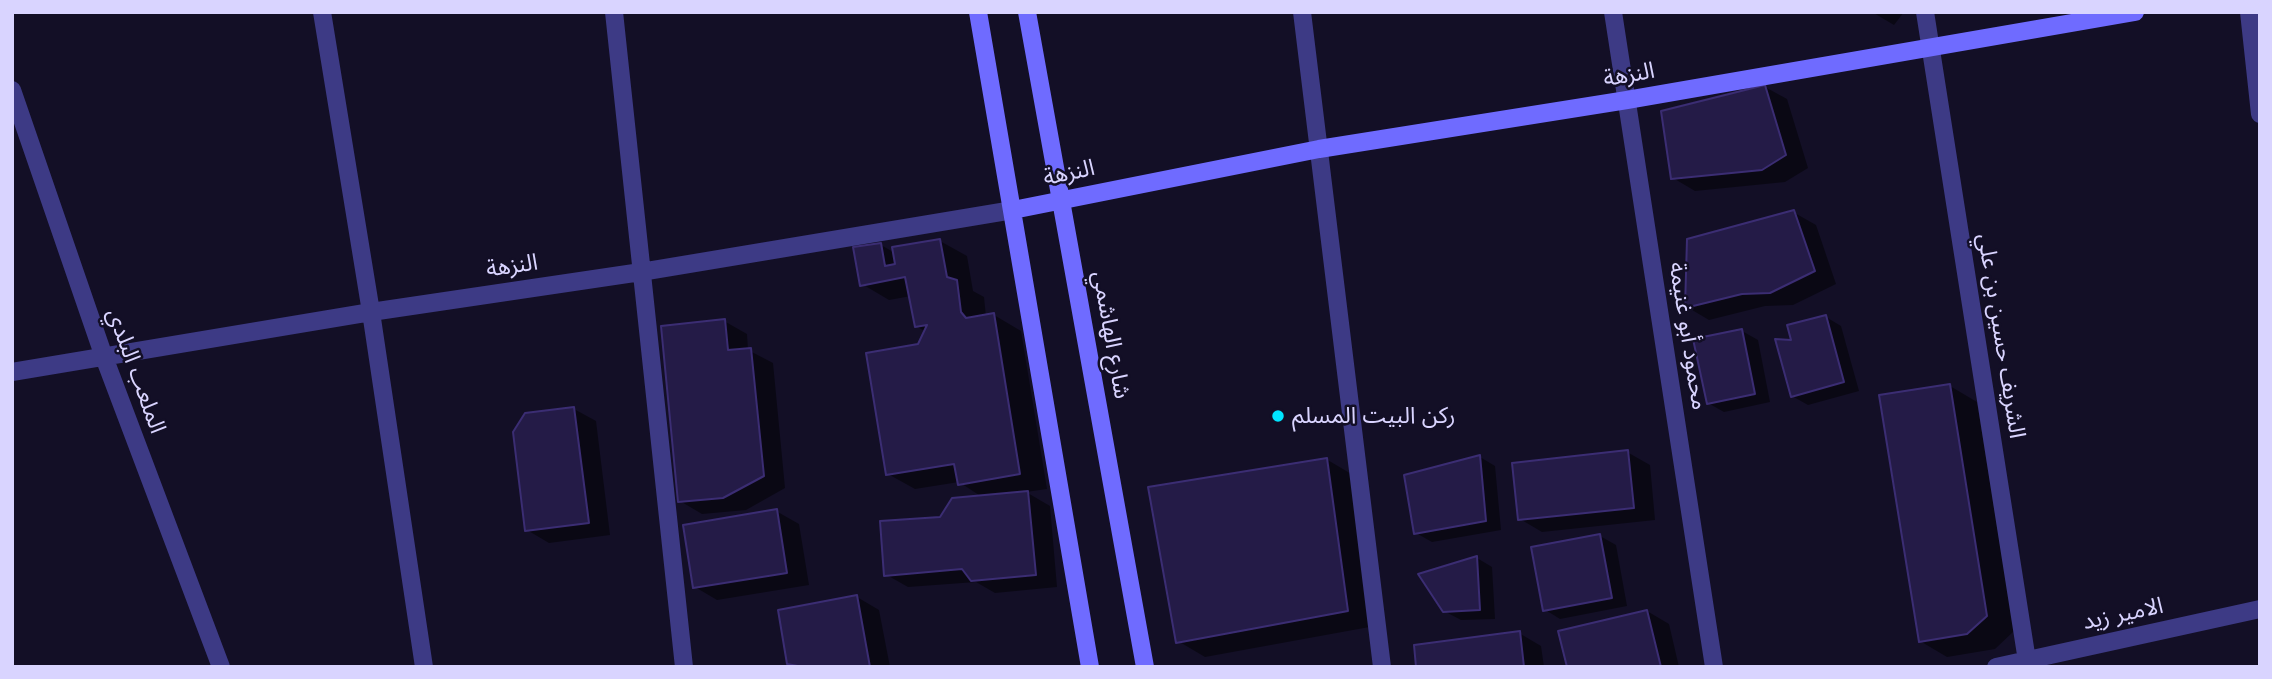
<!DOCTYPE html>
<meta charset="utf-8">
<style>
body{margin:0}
#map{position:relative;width:2272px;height:679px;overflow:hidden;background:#130f26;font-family:Quicksand,sans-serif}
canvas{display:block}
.frame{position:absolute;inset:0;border:14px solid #d9d4ff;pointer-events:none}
</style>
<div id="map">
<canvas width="2272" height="679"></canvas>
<div class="frame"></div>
</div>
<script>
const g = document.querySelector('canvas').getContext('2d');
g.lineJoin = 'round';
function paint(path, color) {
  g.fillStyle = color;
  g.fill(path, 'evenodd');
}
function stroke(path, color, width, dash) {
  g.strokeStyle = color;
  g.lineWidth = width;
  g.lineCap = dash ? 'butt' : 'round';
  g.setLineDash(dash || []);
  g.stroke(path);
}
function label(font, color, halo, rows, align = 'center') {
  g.font = font + ' Quicksand,"Noto Sans Arabic",sans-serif';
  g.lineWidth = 5;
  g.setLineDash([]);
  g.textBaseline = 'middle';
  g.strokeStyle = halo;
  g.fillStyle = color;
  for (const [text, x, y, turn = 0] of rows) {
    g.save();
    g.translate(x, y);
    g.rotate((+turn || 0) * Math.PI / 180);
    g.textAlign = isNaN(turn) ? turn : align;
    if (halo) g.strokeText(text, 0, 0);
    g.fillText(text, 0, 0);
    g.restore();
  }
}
const shadow = new Path2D(`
 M1872,12H1904L1894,25Z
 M1765,87L1787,99L1808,168L1785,182L1695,191L1673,178Z
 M1793,212L1816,225L1836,284L1793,305L1765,306L1709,320L1687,307Z
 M940,241L967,256L973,291L984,297L986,317L994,315L1021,331L1047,489L1026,492L1050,506L1057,587L995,593L976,582L908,587L885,574L941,518L982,497L959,482L915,489L888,474L919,346L926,332L916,326L911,296L889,300L862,284L881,245L895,253Z
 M1826,317L1841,326L1859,391L1808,405L1792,396L1793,342Z
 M724,321L747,334L748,350L773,363L785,488L746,510L702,514L680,501Z
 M1742,331L1758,340L1770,402L1724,412L1708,403Z
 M1950,386L1977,402L2014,631L1995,649L1947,657L1920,641Z
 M574,409L596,421L610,535L549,543L527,530Z
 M1627,452L1650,465L1655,520L1542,532L1520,519Z
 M1480,457L1495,466L1501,530L1432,542L1416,533Z
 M1326,459L1353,475L1375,626L1205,657L1178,641Z
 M776,511L799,524L809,585L717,600L695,587Z
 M1600,536L1616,545L1627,606L1560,619L1544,609Z
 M1477,558L1492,567L1495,619L1461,620L1444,611Z
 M857,597L879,610L890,667H795L789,663Z
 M1647,611L1669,624L1679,667H1568Z
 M1519,633L1541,646L1544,667H1418Z`);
const building = new Path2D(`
 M1765,85L1786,155L1762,170L1671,179L1661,111Z
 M1794,210L1815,271L1770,293L1742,294L1685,308L1687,239Z
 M940,239L947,277L957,280L961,312L966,318L994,313L1020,474L958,485L954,464L886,475L866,353L918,344L927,325L915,327L905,277L860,286L853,247L881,243L885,266L895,264L892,247Z
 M1826,315L1844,382L1791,397L1775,339L1791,340L1787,325Z
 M725,319L728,350L751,348L764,476L723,498L678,502L661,326Z
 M1742,329L1755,394L1707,404L1693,339Z
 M1950,384L1987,616L1967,634L1919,642L1879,395Z
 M574,407L589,523L525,531L513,432L525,413Z
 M1628,450L1634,508L1518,520L1512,463Z
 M1480,455L1486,521L1414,534L1404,475Z
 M1327,458L1348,611L1176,643L1148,487Z
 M1028,491L1036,575L971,581L962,569L884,576L880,521L940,517L952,498Z
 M777,509L787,573L693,588L683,525Z
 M1600,534L1612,598L1543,611L1531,547Z
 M1477,556L1480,610L1443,612L1418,574Z
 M857,595L870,667H803L787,664L778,610Z
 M1647,610L1661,667H1567L1558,631Z
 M1520,631L1524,667H1416L1414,645Z`);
const street = new Path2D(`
 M322,12L371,312L424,667
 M614,12L684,667
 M1302,12L1382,667
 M1613,12L1714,667
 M1925,12L2028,667
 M2249,12L2260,114
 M12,90L104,357L221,667
 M12,372L371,312L641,272L1013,210
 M1996,667L2260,609`);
const secondary = new Path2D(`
 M978,12L1090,667
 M1027,12L1145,667
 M1013,210L1319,149L1627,100L2135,12`);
const markers = [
 [1278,416,7,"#00e5ff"]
];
const streetNames = [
 ["النزهة",1629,75,-10],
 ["النزهة",1069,173,-12],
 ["النزهة",512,266,-8],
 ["شارع الهاشمي",1111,335,80],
 ["محمود أبو غنيمة",1688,336,81],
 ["الشريف حسين بن علي",2001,336,81],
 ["الملعب البلدي",136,371,70],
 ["الامير زيد",2123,614,-12]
];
const poiNames = [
 ["ركن البيت المسلم",1292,416]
];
paint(shadow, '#0007');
paint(building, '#241b47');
stroke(building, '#3b2d73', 2);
stroke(street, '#3d3a85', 18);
stroke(secondary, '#6f6bff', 18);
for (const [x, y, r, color] of markers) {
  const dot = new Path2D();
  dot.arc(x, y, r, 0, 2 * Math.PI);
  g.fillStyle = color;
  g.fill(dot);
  stroke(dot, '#130f26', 2.5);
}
label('23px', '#d9d4ff', '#130f26', streetNames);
label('23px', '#d9d4ff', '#130f26', poiNames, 'left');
</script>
